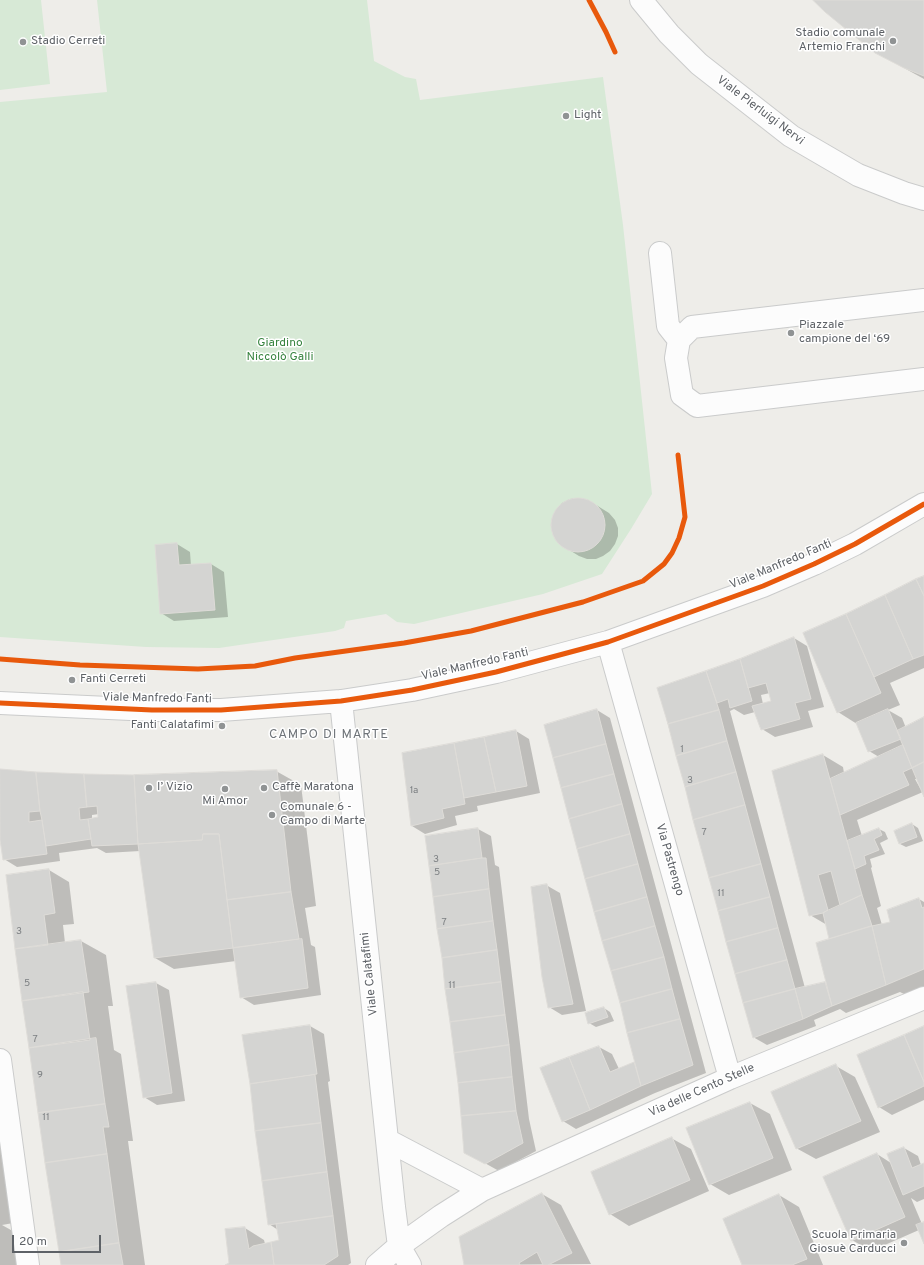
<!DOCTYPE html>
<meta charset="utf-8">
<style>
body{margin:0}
#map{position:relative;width:924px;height:1265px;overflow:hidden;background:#eeede9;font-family:Overpass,sans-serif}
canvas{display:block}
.scale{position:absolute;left:12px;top:1235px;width:89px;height:18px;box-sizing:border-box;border:2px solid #5e6267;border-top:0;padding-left:5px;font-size:12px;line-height:14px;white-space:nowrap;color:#5e6267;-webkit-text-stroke:3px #fff;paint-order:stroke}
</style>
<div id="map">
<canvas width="924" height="1265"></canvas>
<div class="scale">20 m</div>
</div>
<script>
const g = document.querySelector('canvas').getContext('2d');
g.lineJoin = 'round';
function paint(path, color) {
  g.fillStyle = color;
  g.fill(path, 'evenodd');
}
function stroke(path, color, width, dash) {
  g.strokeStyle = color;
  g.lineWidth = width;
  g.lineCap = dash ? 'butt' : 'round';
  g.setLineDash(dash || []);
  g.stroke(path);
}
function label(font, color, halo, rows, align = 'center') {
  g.font = font + ' Overpass,sans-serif';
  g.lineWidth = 3;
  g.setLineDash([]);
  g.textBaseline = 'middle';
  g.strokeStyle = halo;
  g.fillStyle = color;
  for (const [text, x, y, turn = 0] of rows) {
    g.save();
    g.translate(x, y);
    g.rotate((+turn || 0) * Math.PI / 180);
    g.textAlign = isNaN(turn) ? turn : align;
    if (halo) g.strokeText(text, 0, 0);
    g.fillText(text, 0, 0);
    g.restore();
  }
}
const green = new Path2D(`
 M0,0H41L50,84L0,90Z
 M97,0H367L374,61L405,77L416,79L420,100L603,77L623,225L652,494L631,529L602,574L543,594L414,624L397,622L386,614L346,621L344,628L335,631L219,648L146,647L0,637V102L107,92Z`);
const shadow = new Path2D(`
 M815,0H924V79L875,52Z
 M579,498L588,500L609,513L615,520L618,528V536L615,544L610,551L603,556L596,559H587L579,556L558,543L554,535L551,527L552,518L556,510L562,503L570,499Z
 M177,544L190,552L191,566L211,564L224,572L228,617L174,621L161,613Z
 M924,577V668L890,683L900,705L888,710L902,718L906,728L924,718V795L923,792L857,820L862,836L879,829L885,832L888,839L880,843L885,854L870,859L872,867L871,868L881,906L877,908L882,925L891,923L919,899L924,902V988L906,995L900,992L846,1013L840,1009L814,1020L816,1026L767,1045L753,1037L658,688L740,660L794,638L807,646L824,707L808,711L813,727L775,737L762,729L755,712L744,715L734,709L730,711L805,988L825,983L828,984L830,940L827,925L810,915L823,755L843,767L844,773L879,757L869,751L857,724L838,712L846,615ZM770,693L772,701L763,704L761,695ZM915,779H917L921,788H920Z
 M597,710L610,718L706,1073L655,1093L576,1129L563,1121L599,1047L612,1054L619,1069L635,1062Z
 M516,731L529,739L540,793L477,806L478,811L455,816L457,825L425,834L412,826L403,754Z
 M0,770L36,773L134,776L276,771L301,785L316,906L305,908L311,945L315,947L321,995L254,1005L241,997L236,961L174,969L155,958L140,851L106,853L97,848L59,853L60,861L17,867L4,859L0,833ZM99,814V818L92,819V815Z
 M912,824L918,828L923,841L906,847L900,844Z
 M478,829L491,836L495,865L499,867L529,1119L536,1151L499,1171L465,1152L455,1053Z
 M49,870L69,882L74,924L63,925L65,943L81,941L106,955L113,1006H108L114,1050L121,1054L133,1141H128L145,1265H61L7,876Z
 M546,885L560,893L586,1011L562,1015L549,1007Z
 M156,983L169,990L185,1101L157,1105L144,1097Z
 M604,1008L610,1012L614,1021L596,1027L589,1023Z
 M310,1026L324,1034L330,1081L328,1082L351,1263L348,1265H227L230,1263L245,1228L264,1240L265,1244L280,1240L278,1230L269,1224L244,1036Z
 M924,1028V1100L892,1115L879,1107Z
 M836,1066L855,1077L880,1132L816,1159L796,1148Z
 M0,1092L19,1222L2,1225L27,1239L31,1265H0Z
 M750,1103L770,1114L792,1170L729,1195L710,1184Z
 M671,1138L691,1149L709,1191L629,1226L610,1214Z
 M904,1148L918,1156L921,1165L924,1164V1199L917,1202L911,1198L922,1224L924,1223V1242L919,1230L871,1251L852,1240L877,1154L891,1163Z
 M542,1194L561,1205L591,1264L465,1265Z
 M779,1195L799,1207L823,1265H743Z`);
const building = new Path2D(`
 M813,0H924V76L904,68L875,53L825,12Z
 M551 525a27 27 0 1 1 54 0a27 27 0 1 1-54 0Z
 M177,543L179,565L211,563L215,610L160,614L155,545Z
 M924,576V596L916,579Z
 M916,579L924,596V655L913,659L885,595Z
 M885,595L913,659L874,677L846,614Z
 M846,614L881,693L837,713L803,633Z
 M794,637L811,699L795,703L800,719L761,730L752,706L771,701L766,683L748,688L740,659Z
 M740,659L752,701L730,708L728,699L717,703L706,671Z
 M706,671L719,710L668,724L657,688Z
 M597,709L606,744L553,758L544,725Z
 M888,709L901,739L868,752L856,723Z
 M719,710L727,741L676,756L668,724Z
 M924,717V762L912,768L897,731Z
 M516,730L527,786L496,792L484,737Z
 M484,737L496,792L464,798L454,743Z
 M727,741L736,772L685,787L676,756Z
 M454,743L465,804L442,809L444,818L411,826L402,753Z
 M606,744L614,774L561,788L553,758Z
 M903,745L912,768L903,772L909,785L840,815L830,779Z
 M823,754L862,895L840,905L831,871L818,875L828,910L823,913L809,916L772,771Z
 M924,762V797L912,768Z
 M0,769L36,772L40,811L29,812V822L42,820L47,854L3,860L0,840Z
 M277,770L291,892L227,900L219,834H203L202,840L138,844L134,775Z
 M36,772L84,774L87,807L79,808L80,820L88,819L91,839L46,846L42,820L40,811Z
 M736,772L745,805L693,820L685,787Z
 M84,774L134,775L138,844L92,846L88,819L98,817L97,806L87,807Z
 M614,774L622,804L569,819L561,788Z
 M622,804L630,834L577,849L569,819Z
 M745,805L761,864L709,878L693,820Z
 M912,823L917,837L899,844L894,831Z
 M478,828L482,858L429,866L425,836Z
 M879,828L882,835L874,839L879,850L864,856L866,864L855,869L847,841Z
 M203,834H219L233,948L154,958L138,844L202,840Z
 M630,834L638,864L585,879L577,849Z
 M482,858H486L489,889L433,897L429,866Z
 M638,864L647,897L594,912L585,879Z
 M761,864L770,897L718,911L709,878Z
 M49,869L55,913L44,915L48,945L15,949L6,875Z
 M547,884L573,1004L548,1008L542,977L531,887Z
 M489,889L493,921L437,929L433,897Z
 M291,892L299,939L233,948L227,900Z
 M862,895L872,926L829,939L823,913Z
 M647,897L655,926L602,941L594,912Z
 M770,897L778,928L726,942L718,911Z
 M919,898L922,908L924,907V969L886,985L872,926L890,922L887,910Z
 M493,921L497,950L442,958L437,929Z
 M655,926L664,957L611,971L602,941Z
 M872,926L886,985L832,1006L816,943Z
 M778,928L787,960L735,974L726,942Z
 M302,939L308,988L240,998L233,948Z
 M81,940L89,992L22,1001L15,949Z
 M497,950L501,982L445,989L442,958Z
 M664,957L672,989L620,1003L611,971Z
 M787,960L795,989L743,1003L735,974Z
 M156,982L172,1093L143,1098L126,986Z
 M501,982L505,1015L450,1022L445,989Z
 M825,982L832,1006L803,1019L795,989Z
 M672,989L680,1019L627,1033L620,1003Z
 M795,989L803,1019L753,1038L743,1003Z
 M83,992L90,1040L29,1048L22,1001Z
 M604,1007L608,1017L588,1024L585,1013Z
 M505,1015L509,1045L454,1053L450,1022Z
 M680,1019L693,1065L641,1086L627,1033Z
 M310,1025L317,1074L250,1084L242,1035Z
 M924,1026V1082L904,1035Z
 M904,1035L924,1082V1086L878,1108L857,1055Z
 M96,1038L105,1104L38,1113L29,1048Z
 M509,1045L512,1077L458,1083L454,1053Z
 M599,1046L610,1072L634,1062L641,1086L590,1110L569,1057Z
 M569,1057L590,1110L562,1122L540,1068Z
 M836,1064L861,1121L796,1149L771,1092Z
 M315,1075L321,1123L255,1131L250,1084Z
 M512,1077L516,1111L461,1116L458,1083Z
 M750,1102L773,1158L709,1185L686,1128Z
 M105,1104L109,1127H103L107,1154L45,1163L38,1113Z
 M516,1111L523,1143L485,1164L464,1153L461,1116Z
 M321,1123L327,1172L262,1181L255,1131Z
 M672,1137L690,1180L609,1215L591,1172Z
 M904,1147L912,1168L924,1163V1186L903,1195L887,1154Z
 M877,1153L905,1217L851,1241L823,1177Z
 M107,1154L119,1243L59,1252L45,1163Z
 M327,1172L333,1216L268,1225L262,1181Z
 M542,1193L572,1253L548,1265H543L537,1252L519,1263L520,1265H464L459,1237Z
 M779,1194L807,1259L792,1265H742L723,1219Z
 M333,1216L338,1256L324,1265H274L271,1242L279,1240L276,1224Z
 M924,1222V1244L916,1225Z
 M245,1227L249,1249L253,1246L271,1242L274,1265H225L229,1263L225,1229Z
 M119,1243L123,1265H61L59,1252Z`);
const minor = new Path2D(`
 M641,0L669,34L699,64L791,136L858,175L904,193L924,199
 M660,253L668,326L679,340
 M924,300L692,327L679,340L676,358L682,395L697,406L924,379
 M608,642L730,1078
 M341,701L394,1207L399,1246L410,1265
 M0,703L152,710H221L341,701L412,690L496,672L608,642L763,586L814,564L855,544L924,504
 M0,1060L28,1265
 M387,1140L482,1190
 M377,1265L399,1246L441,1216L482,1190L730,1078L924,998`);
const cycleway = new Path2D(`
 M589,0L606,32L615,52
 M0,659L80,665L198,669L255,666L295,658L404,643L471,631L583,602L643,581L664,564L672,553L679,538L685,517L678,455
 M0,703L152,710H221L341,701L412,690L496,672L608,642L763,586L814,564L855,544L924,504`);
const markers = [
 [893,41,4,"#909394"],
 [23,42,4,"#909394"],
 [566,116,4,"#909394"],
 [791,333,4,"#909394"],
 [72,680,4,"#909394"],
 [222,726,4,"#909394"],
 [149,788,4,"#909394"],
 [264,788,4,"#909394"],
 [225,789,4,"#909394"],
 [272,815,4,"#909394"],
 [904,1243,4,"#909394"]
];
const numberNames = [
 ["1",682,750],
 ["3",690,781],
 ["1a",414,791],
 ["7",704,833],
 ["3",436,860],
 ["5",437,873],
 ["11",721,894],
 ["7",444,923],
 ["3",19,932],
 ["5",27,984],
 ["11",452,986],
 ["7",35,1040],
 ["9",40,1076],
 ["11",46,1118]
];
const poiNames = [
 ["Stadio comunale",885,34,"right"],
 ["Artemio Franchi",885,48,"right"],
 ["Stadio Cerreti",31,42],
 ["Light",574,116],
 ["Piazzale",799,326],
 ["campione del ‘69",799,340],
 ["Fanti Cerreti",80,680],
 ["Fanti Calatafimi",214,726,"right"],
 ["I’ Vizio",157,788],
 ["Caffè Maratona",272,788],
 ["Mi Amor",225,802,"center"],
 ["Comunale 6 -",280,808],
 ["Campo di Marte",280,822],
 ["Scuola Primaria",896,1236,"right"],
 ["Giosuè Carducci",896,1250,"right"]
];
const streetNames = [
 ["Viale Pierluigi Nervi",760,111,37],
 ["Viale Manfredo Fanti",781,565,-23],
 ["Viale Manfredo Fanti",475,665,-13],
 ["Viale Manfredo Fanti",157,699,1],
 ["Via Pastrengo",669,860,74],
 ["Viale Calatafimi",370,974,-96],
 ["Via delle Cento Stelle",702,1091,-24]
];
const parkNames = [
 ["Giardino",280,344],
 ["Niccolò Galli",280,358]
];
const neighbourhoodNames = [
 ["CAMPO DI MARTE",329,735]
];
paint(green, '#d7e9d6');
paint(shadow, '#0003');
paint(building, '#d4d4d2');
stroke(building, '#dedcd8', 1);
stroke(minor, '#cacbcb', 24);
stroke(minor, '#fcfcfc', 22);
stroke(cycleway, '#e8590c', 5);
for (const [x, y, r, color] of markers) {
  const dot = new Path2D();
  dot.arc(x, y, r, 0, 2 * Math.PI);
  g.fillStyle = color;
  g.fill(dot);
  stroke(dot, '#fff', 1.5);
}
label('10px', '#7d8083', null, numberNames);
label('12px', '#5e6267', '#fff', poiNames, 'left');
label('12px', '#5e6267', '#fff', streetNames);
label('12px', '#388440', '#fff', parkNames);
g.letterSpacing = '1px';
label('13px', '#6f7479', '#fff', neighbourhoodNames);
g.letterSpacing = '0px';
</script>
